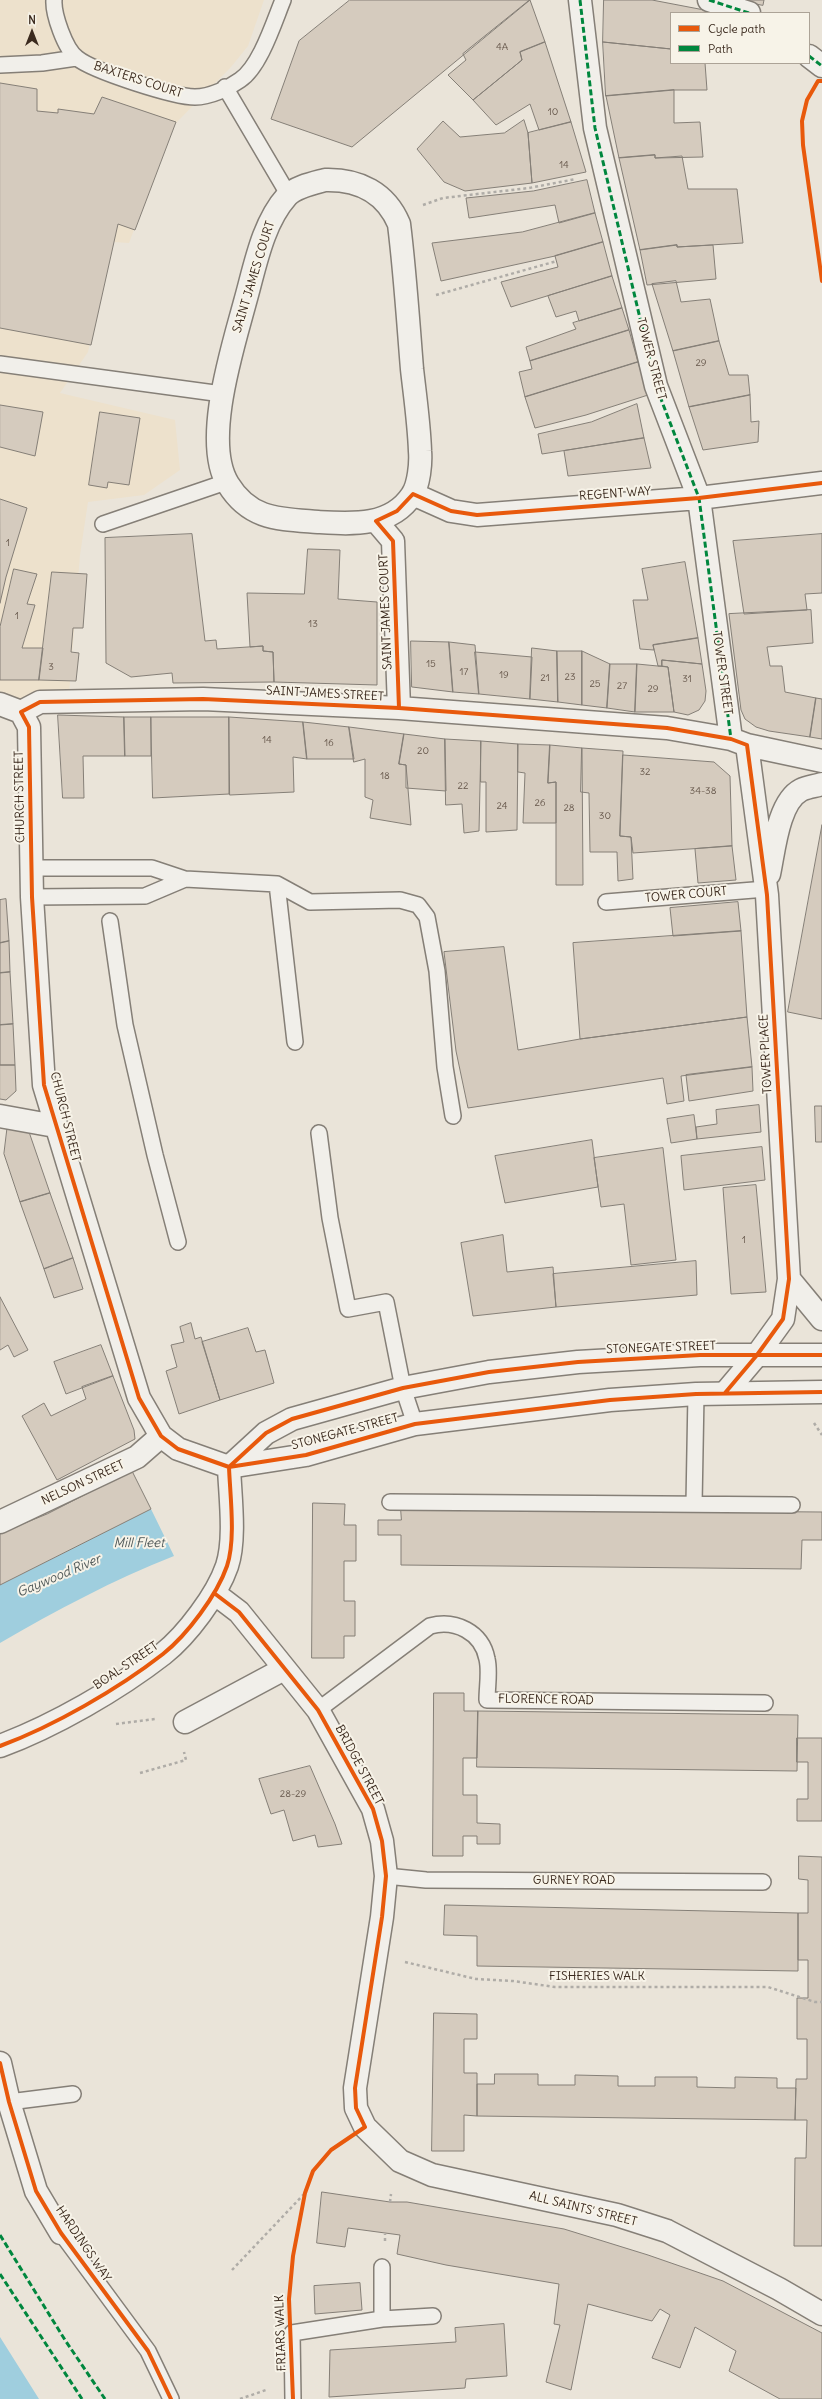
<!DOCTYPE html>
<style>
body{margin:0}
#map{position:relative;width:822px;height:2399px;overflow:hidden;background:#eae4d9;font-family:Delius,sans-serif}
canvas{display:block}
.legend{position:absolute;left:670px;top:12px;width:140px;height:52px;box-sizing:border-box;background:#f7f3e8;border:1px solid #aca397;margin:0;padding:5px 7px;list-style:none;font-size:12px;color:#3b2a1e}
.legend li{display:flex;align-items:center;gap:8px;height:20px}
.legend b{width:20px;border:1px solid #aca397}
.north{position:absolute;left:12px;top:12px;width:40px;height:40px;-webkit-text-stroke:3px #f7f3e8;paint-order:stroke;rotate:0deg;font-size:11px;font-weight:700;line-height:16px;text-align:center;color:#3b2a1e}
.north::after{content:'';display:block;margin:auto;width:14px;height:18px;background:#3b2a1e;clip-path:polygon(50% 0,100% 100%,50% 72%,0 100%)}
</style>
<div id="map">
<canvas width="822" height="2399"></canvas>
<ul class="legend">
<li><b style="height:5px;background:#e8590c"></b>Cycle path</li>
<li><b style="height:5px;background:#00873e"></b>Path</li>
</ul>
<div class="north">N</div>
</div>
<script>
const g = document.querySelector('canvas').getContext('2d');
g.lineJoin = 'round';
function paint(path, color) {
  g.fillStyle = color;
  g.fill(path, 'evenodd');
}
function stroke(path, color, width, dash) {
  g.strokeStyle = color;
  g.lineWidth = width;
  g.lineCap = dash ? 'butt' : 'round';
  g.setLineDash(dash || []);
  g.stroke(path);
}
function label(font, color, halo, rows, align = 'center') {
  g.font = font + ' Delius,sans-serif';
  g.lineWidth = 4;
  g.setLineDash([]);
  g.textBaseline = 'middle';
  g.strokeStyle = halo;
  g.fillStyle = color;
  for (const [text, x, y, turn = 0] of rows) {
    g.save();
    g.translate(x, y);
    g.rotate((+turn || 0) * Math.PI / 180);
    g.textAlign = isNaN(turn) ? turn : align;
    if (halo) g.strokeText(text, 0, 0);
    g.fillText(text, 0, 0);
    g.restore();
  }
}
const built = new Path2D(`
 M0,0H264L248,46L231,67L173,126L129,243L113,242L88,352L60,393L175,420L180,470L144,495L88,502L80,555L68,707L0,699Z`);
const water = new Path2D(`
 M151,1509L174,1556C113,1580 57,1610 0,1643V1585Z
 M0,2337L39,2399H0Z`);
const building = new Path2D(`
 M350,0H530L352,147L271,119L299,41Z
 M530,0L545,42L520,52L522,60L473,100L448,75L466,60L463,54Z
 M604,0H652L720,13H671V49L603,42Z
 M735,0H764L763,5Z
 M545,42L571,122L539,130L530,104L496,125L473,100L522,60L520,52Z
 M603,42L671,49V63H705L707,90H674L606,96Z
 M0,83L37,89V111L58,113V109L94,114L102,97L176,122L135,230L118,224L91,345L0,328Z
 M674,90V123L700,122L703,157L655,158V155L619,158L606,96Z
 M524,120L528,133L532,183L465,191L444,182L417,149L443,121L460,137L504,133Z
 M571,122L586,172L532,183L528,133Z
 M655,155V158L682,156L688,189H737L743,243L677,247V245L640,250L619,158Z
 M587,180L595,213L559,223L555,205L469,218L466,198L533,191Z
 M595,213L603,242L555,256L441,281L432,243L522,232Z
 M603,242L612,276L511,307L501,282L558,267L555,256Z
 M677,245V247L713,245L716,279L647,285L640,250Z
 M612,276L622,308L579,321L576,311L556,317L548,296Z
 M676,281L681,302L710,299L719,341L673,351L652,284Z
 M622,308L629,330L530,361L526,347L576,329L573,323Z
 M629,330L638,362L525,397L519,372L532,369L530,361Z
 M719,341L729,375H748L750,395L689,407L673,351Z
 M638,362L648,395L586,415L535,428L525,397Z
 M750,395L751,422L759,421L758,442L703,450L689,407Z
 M637,404L644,438L542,454L538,434L591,422Z
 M0,405L43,412L35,456L0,447Z
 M100,412L140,418L129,485L108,482L107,488L89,485Z
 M644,438L651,468L568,476L564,451Z
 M0,499L27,508L6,577L0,603Z
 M192,534L205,641L216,640L217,649L263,646V651L273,652L274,682L173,683L172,673L131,677L106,663L105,538Z
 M822,534V593L805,594L807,610L744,614L733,541Z
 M308,549L340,550L338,599L377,602V685L274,682L273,652L263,651V646L250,647L247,593L304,594Z
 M685,562L698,638L653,645L654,650L640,649L633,600H648L642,569Z
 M14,569L37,574L27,604L35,605L22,648H43L39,680H0V627Z
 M52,572L87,574L83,628H73L71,652L79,653L76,681L39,680Z
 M811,610L813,643L767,647L770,666H782L785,692L816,698L810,737L769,731L756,727L745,719L741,710L729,614Z
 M698,638L702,664L662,660V666H658L653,645Z
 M411,641L449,642L453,692L412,687Z
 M449,642L475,645L479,694L453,692Z
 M532,648L557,651L558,702L530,699Z
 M557,651H582V705L558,702Z
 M582,651L610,664L607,708L582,705Z
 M475,652L532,657L530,699L479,694Z
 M662,660L702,664L706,691L705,701L699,710L688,715L674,712L668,667L662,666Z
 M610,664H637L635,712L607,708Z
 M637,664L668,667L674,712H635Z
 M816,698L822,699V739L810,737Z
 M58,715L124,717L125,756H83L84,798H63Z
 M124,717H151V756H125Z
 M151,717H229V794L153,798Z
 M229,717L303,722L307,759L293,757L294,792L230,795Z
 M303,722L349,727L354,759H307Z
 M349,727L404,734L399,764L406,765L411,825L370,818L373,800L365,797V759L354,762Z
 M404,734L445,739L446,791L406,788V765L399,764Z
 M445,739L481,741L479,831L464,833L462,804L446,805Z
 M481,741L518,744L517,830L486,832V782H481Z
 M518,744L550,745L548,783L556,782V823H523L525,773L518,772Z
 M550,745L582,748L583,885H556V782L548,783Z
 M582,748L623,751L620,836L631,837L633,879L618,881L617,852H590L589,793L581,792Z
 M623,755L714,762L730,776L732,846L633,853L631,837L620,836Z
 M822,825V1019L788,1012Z
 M732,846L736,880L698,883L695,849Z
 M6,899L9,941L0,943V900Z
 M738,902L741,931L673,936L670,908Z
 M741,931L747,1017L580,1039L573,943Z
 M9,941L10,972L0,973V943Z
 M504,947L518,1050L580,1039L747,1017L752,1067L681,1076L684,1101L667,1104L663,1078L468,1108L456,1051L444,952Z
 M10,972L13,1024L0,1025V973Z
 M13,1024L15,1065H0V1025Z
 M0,1065H15L16,1091L6,1100L0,1099Z
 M752,1067L753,1091L689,1101L686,1075Z
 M759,1105L761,1132L697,1139L696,1127L717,1124L716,1110Z
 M815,1106H822V1142H816Z
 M694,1115L697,1139L671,1143L667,1119Z
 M8,1123L28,1129L50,1193L20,1202L4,1154Z
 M592,1140L598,1187L505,1203L495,1156Z
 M762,1147L765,1180L684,1190L681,1156Z
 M663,1148L676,1260L631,1265L624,1204L601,1207L594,1158Z
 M756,1185L766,1292L731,1294L723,1188Z
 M50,1193L73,1258L44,1269L20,1202Z
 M503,1235L507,1272L553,1267L556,1307L473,1316L461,1243Z
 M73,1258L83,1289L54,1298L44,1269Z
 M696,1261L697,1295L556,1307L553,1274Z
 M0,1297L28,1350L14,1357L8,1345L0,1350Z
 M191,1323L195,1339L201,1337L220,1400L179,1414L166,1371L177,1367L171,1345L184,1342L180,1327Z
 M248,1328L256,1352L265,1350L274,1383L220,1400L202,1342Z
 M101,1345L113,1376L66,1394L54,1362Z
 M113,1376L134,1430L135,1439L57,1480L22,1416L44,1403L51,1416L86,1399L82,1387Z
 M132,1471L151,1509L0,1585V1533L47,1514Z
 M313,1503L345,1504L344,1525H356V1561H344V1601H355V1636H344V1658H312Z
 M401,1509L822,1512V1540H802L801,1569L401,1565V1535H378V1520H401Z
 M434,1693H464V1711H478L477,1758H463V1795H477V1823L500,1824V1844H477V1836H463V1856H433Z
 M478,1711L798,1715L797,1771L477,1767Z
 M797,1738H822V1821H797V1799H808V1762H797Z
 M310,1766L335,1824L342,1844L318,1847L315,1835L293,1841L284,1810L271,1814L259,1779Z
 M799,1856L822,1857V2246H794L795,2158H806L807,2120H795L796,2079H807V2039H797V1998H808V1960H798V1913H808V1880L799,1879Z
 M445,1905L798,1913V1971L477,1966V1936L444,1935Z
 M434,2013L477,2014V2039H464V2073H477V2116L464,2115V2151H432Z
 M495,2074H538V2085H575V2075L618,2076V2086H655V2077H697V2087L735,2088V2077L777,2078V2088H796L795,2120L477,2116V2084H494Z
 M322,2192L390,2202H407L564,2229L648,2255L723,2281L822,2333V2399H780L729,2371L736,2351L695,2327L680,2368L652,2358L670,2315L660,2309L652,2321L588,2304L571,2390L546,2382L560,2325L554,2324L559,2284L446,2265L397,2254L400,2235L348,2228L345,2247L317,2243Z
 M360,2283L362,2310L315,2314L314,2286Z
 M504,2324L507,2376L466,2379L465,2388L329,2397L330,2350L456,2342L455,2328Z`);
const path = new Path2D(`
 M423,205L443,198L529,188L576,179
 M436,295L557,261
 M814,1423L822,1435
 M116,1724L155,1719
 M140,1773L186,1760L184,1752
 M405,1962L476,1979L513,1981L555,1987H768L815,2002H822
 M390,2202L391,2194
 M385,2241V2234
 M232,2270L305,2193
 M240,2399L266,2390`);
const lane = new Path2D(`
 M54,0C53,14 65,49 77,58C93,71 174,97 195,97C210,97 229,88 240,80C260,67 274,22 283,0
 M0,65L42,63L76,58
 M225,87L288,194
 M0,364L222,394
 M103,524L226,482
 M32,868H152L185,879L277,884L310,902L400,900L418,905L427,917L437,971L445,1067L453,1116
 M277,884L295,1042
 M32,897L145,896L185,879
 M606,902L766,889
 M110,921L125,1025L155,1155L178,1242
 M319,1133L330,1218L348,1309L386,1302L403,1388L415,1424
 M390,1502L792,1505
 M694,1504L696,1394
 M318,1710L430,1626C455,1619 482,1632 487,1659C490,1671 487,1687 487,1700L765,1703
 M386,1876L426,1880L763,1882
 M9,2102L73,2094
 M61,2233L148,2351L171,2399
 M382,2267V2319
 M293,2399L292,2333L382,2319L433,2316`);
const street = new Path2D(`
 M580,0L595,128L656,386L699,498L731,739
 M709,0L749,13
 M809,56L822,66
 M325,180C359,179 386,193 399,224C405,272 408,320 412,369C415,396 419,423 420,451C421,463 419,485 412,495C391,527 352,524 318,522C279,519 250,520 228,484C202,442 233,347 245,302C255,267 262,224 287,196C295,187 314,183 325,180Z
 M413,494L451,511L477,515L699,498L822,483
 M376,521L393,541L399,708
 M0,704L21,712
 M21,712L40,702L203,699L399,708L667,728L731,739L747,745L822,761
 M769,874C774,851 778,802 801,790C807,787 816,786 822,784
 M0,1116L55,1126
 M789,1279L822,1319
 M725,1393L757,1355L783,1319L789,1279L767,895L747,745
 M0,1522L137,1457L161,1436
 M214,1593L239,1612L318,1710L373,1809L382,1841L386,1876L382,1917L355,2088L356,2108L365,2127L400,2161L432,2175L617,2215L667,2231L779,2289L822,2314
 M185,1722L284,1669
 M0,1746C54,1726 118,1689 163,1654C187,1635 217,1595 227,1566C236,1539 230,1495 229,1467L178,1449L161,1436L139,1398L44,1085L32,897L29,727L21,712
 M0,2063L9,2102L36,2191L61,2233`);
const secondary = new Path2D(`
 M229,1467L266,1433L292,1419L403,1388L489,1372L578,1362L700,1355H822
 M229,1467L306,1455L415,1424L610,1400L696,1394L822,1392`);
const quiet = new Path2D(`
 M580,0L595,128L656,386L699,498L731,739
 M709,0L749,13
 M809,56L822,66
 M0,2235L65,2340L105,2399
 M0,2274L82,2399`);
const cycleway = new Path2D(`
 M822,81H818L807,100L802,121L803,145L822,281
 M399,708L393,541L376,521L397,511L413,494L451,511L477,515L699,498L822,483
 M21,712L29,727L32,897L44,1085L139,1398L161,1436L178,1449L229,1467L306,1455L415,1424L610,1400L696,1394L822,1392
 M21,712L40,702L203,699L399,708L667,728L731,739L747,745L767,895L789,1279L783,1319L757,1355L725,1393
 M229,1467L266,1433L292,1419L403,1388L489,1372L578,1362L700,1355H822
 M214,1593L239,1612L318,1710L373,1809L382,1841L386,1876L382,1917L355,2088L356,2108L365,2127L331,2150L313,2171L305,2193L293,2256L289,2299L293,2399
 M0,1746C54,1726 118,1689 163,1654C187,1635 217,1595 227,1566C236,1539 230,1495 229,1467
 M0,2063L9,2102L36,2191L61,2233L148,2351L171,2399`);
const numberNames = [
 ["4A",502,47],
 ["10",553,112],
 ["14",564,165],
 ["29",701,363],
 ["1",8,543],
 ["1",17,616],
 ["13",313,624],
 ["15",431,664],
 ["3",51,667],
 ["17",464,672],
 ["19",504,675],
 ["23",570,677],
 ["21",545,678],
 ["31",687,679],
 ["25",595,684],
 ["27",622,686],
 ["29",653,689],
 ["14",267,740],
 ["16",329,743],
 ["20",423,751],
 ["32",645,772],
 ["18",385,776],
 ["22",463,786],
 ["34-38",703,791],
 ["26",540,803],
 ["24",502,806],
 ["28",569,808],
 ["30",605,816],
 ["1",744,1240],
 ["28-29",293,1794]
];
const streetNames = [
 ["BAXTERS COURT",138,80,18],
 ["SAINT JAMES COURT",254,277,-73],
 ["TOWER STREET",651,359,75],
 ["REGENT WAY",615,494,-4],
 ["SAINT JAMES COURT",386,612,-92],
 ["TOWER STREET",722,673,82],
 ["SAINT JAMES STREET",325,694,3],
 ["CHURCH STREET",20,797,-91],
 ["TOWER COURT",686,895,-5],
 ["TOWER PLACE",766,1054,-93],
 ["CHURCH STREET",65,1117,76],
 ["STONEGATE STREET",661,1348,-2],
 ["STONEGATE STREET",345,1432,-15],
 ["NELSON STREET",83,1483,-25],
 ["BOAL STREET",126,1666,-34],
 ["FLORENCE ROAD",546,1700,1],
 ["BRIDGE STREET",359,1765,62],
 ["GURNEY ROAD",574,1881],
 ["FISHERIES WALK",597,1977],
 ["ALL SAINTS' STREET",583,2209,14],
 ["HARDINGS WAY",83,2244,56],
 ["FRIARS WALK",281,2333,-92]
];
const waterNames = [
 ["Mill Fleet",139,1543],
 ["Gaywood River",59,1576,-23]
];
paint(built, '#ede1cc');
paint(water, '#9fcede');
paint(building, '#d5cbbe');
stroke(building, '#857f77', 1);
stroke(lane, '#857f77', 18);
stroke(street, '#857f77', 25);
stroke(secondary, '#857f77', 25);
stroke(path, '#afaca7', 2.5, [3, 3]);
stroke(lane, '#f1efea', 15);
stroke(street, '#f1efea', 22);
stroke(secondary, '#f1efea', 22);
stroke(quiet, '#00873e', 3, [6, 3]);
stroke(cycleway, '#e8590c', 4);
label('10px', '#635448', null, numberNames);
label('12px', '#3b2a1e', '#f7f3e8', streetNames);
label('italic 13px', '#4f5858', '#f7f3e8', waterNames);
</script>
